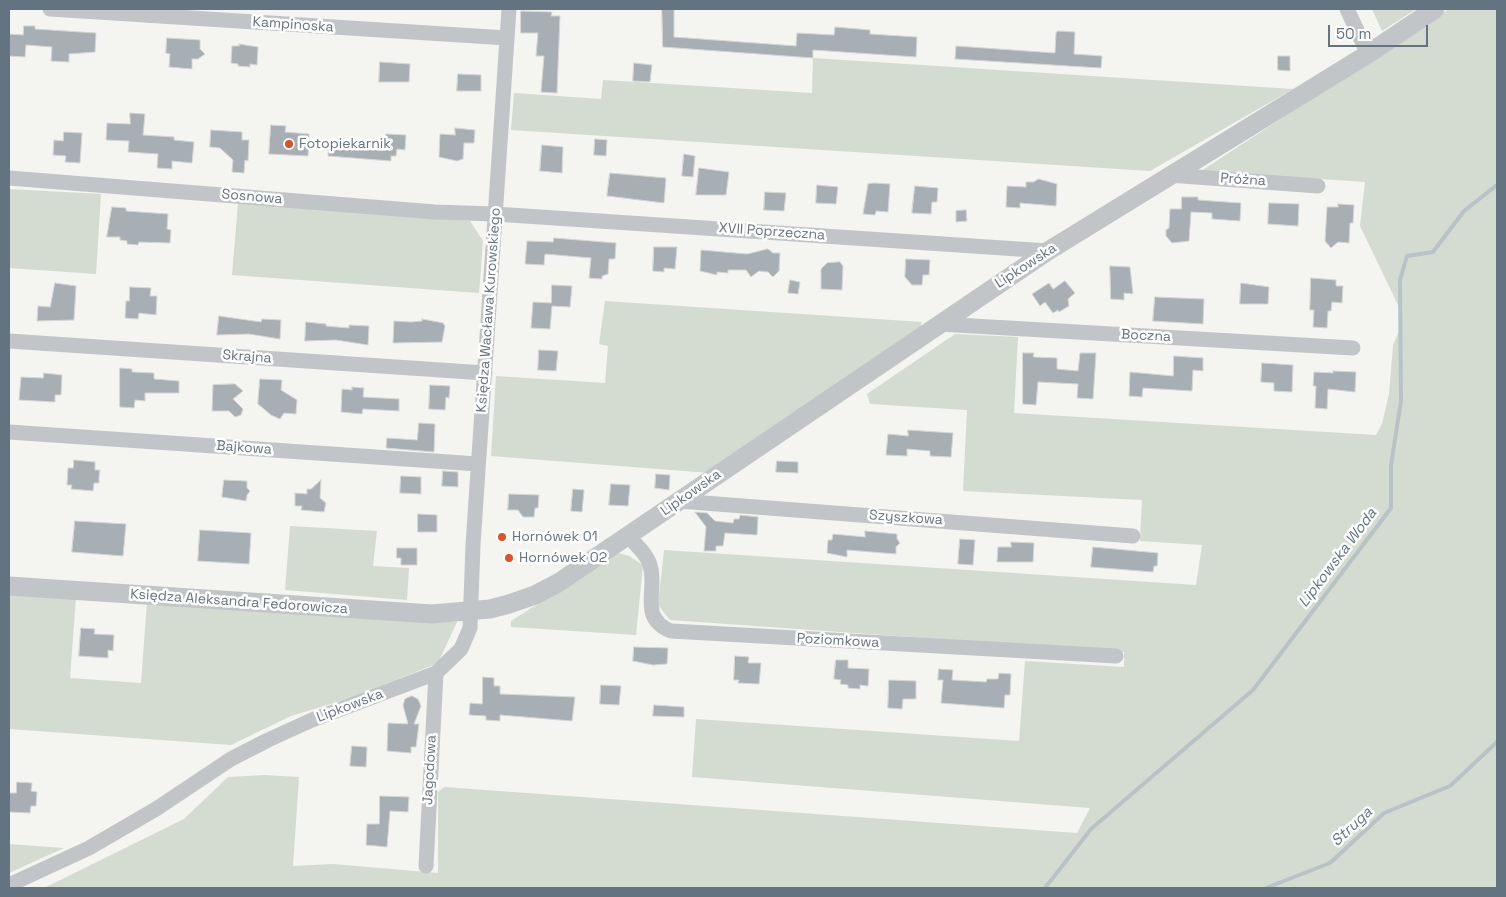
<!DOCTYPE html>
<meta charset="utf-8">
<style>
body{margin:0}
#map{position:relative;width:1506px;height:897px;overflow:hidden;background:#f4f4f0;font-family:"Space Grotesk",sans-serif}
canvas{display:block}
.frame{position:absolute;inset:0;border:10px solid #637380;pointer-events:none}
.scale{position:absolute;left:1328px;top:25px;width:100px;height:22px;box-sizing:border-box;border:2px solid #637380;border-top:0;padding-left:6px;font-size:15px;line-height:18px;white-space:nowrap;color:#637380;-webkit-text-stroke:4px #fff;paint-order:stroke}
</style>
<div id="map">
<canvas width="1506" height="897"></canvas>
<div class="frame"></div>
<div class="scale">50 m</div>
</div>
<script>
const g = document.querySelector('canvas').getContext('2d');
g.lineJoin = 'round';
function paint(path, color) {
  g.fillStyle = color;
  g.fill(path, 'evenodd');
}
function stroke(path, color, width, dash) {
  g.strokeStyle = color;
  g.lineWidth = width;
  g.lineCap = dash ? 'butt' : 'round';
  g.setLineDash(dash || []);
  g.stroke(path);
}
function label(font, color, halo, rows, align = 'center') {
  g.font = font + ' "Space Grotesk",sans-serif';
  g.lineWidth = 5;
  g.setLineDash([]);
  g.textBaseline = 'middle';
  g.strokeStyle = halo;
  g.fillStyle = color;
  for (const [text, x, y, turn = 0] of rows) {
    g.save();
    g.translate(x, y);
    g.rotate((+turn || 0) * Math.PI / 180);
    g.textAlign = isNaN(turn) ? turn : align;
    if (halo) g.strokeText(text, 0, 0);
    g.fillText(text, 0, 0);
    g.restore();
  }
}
const green = new Path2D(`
 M1372,9H1416L1382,31Z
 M1449,9H1497V888H44L184,819L228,777L265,775L299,777L293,866L333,864L438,873V792L444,787L1077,833L1090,808L692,777L696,719L1019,741L1025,661L1124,667V652L670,620L658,605L664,550L1196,585L1202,545L1140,541L1142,500L963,491L967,410L870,404L867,394L955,334L1018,337L1014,413L1376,435L1382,424L1389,394L1393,345L1400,329L1399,307L1360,226L1365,182L1201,171Z
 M813,58L1293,89L1150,171L511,130L514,93L601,99L603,80L812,93Z
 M9,189L101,194L96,274L9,268Z
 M238,203L470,221L483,241L479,293L232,275Z
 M605,301L922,322L919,331L710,473L491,456L496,376L605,383L608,346L599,344Z
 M290,526L377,531L373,566L409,568L407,600L285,590Z
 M618,553L629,556L643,565L636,635L511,627V621Z
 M9,594L76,597L70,678L141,683L147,602L457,622L438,663L357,696L291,716L231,745L9,729Z
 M9,844L64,848L9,873Z`);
const stream = new Path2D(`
 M1045,888L1091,829L1253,690L1391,508V465L1401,401L1400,280L1407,256L1433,252L1464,211L1497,185
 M1266,888L1330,863L1384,813L1450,786L1497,742`);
const building = new Path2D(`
 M662,9H674V37L796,46L797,33L834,35L835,27L870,30V34L917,37L916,57L813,50V58L663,47Z
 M521,11L552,12L551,16H560L557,93L541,92L544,56H536L538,33H521Z
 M24,26H35V29L96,33L95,52L69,54V62L51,61L52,47L26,45L25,57L9,56V34L23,35Z
 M1058,31L1075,32L1074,54L1102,56L1101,68L955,59L956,46L1055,53L1056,33Z
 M167,38L200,40V49L205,54L198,59H192V69L169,67L170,54L166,53Z
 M239,44L258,47L257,65L250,64V67L238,66V64L231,63L232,46H239Z
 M1278,56H1290V71L1278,70Z
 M380,62L410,64L409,82H379Z
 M634,63L652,65L650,82L633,81Z
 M458,74L481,75V91H457Z
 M130,113L145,114L143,135L174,137V140L194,142L192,163L172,161V169L157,168L158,154L128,152L129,141L106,140L107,123L130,124Z
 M271,125L286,126L285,132L309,134L308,156L269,154Z
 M455,128L475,130L474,143H464L463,159L457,161L439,157L440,134L455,135Z
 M211,130L242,132V140H249L248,161L245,160L244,173L232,172L233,160L220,148L210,147Z
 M64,132L82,133L80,163L65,162L66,156L53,155L54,140L63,141Z
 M386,134L406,135L405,150L397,149L396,156H391V161L328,156L329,141L349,142V148L385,150Z
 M595,139L607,140L606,156L594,155Z
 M542,145L563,147L562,173L540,171Z
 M684,154L695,156L693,177L682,176Z
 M699,168L729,172L726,195H696Z
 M610,173L666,178L664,203L607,196Z
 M1039,179L1057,184L1056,206L1020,203V208L1006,207L1007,186L1026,187V182H1033Z
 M874,183L890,184L888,212L876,211L875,215L863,214L868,184Z
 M817,185L838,187L836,204L816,203Z
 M915,186L938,188L937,202H932L931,214L912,213Z
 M765,192L786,193L784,211L764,210Z
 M1182,197H1198V200L1241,203L1240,221L1212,219V213L1191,212L1189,241L1172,243L1166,236V230L1169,228L1170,209H1181Z
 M1269,203L1299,204L1298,226L1268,224Z
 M1338,204L1354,205L1353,223H1350L1349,243L1338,242L1331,248L1325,241L1327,207H1338Z
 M112,207L126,208V211L168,214L167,229L171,230L170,243L139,242L138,245L127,244V241L120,240V237H107Z
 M966,210L967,221L956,222V211Z
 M554,238L616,243L615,259H609L608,274L602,276V279L589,278L591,258L545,254L544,265L525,264L527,241L553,242Z
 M654,247H677L675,269L664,268V272L653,271Z
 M768,249L773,253H780L779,271L773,277L768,272L759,271L751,277L746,270H728V273L717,272V275L700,271L701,250L747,254Z
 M906,259L930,260L929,275H923L922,285H912L905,277Z
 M840,262L843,266L842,290L821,289V269L827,263Z
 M1110,266L1130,267L1133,294L1124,293V300L1111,299Z
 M1311,278L1336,280V286H1343L1342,303L1332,302L1331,311H1328L1327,328L1313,327L1314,310H1310Z
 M790,280L800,282L798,294L788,293Z
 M1065,281L1075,293L1068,299L1069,306L1059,312L1058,310L1053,313L1045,302L1040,306L1032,294L1049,283L1053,289Z
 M55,283L76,286L74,320L37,321L38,306L50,307Z
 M1241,283L1269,287L1268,304H1240Z
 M552,285L572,286L570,307L552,306L550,329L531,328L533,302L551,303Z
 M130,287L151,288L150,296H157L156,315L139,313L138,319L125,318L126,301H129Z
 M1155,297L1204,299L1203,324L1153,321Z
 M219,316L261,322L262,319L281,320L280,339L249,334L217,335Z
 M422,319L443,323L445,326L442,342L393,343L394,321L411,322L422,321Z
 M306,322L326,324V326L337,327L349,328V325L369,326L368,345L336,340L305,341Z
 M539,350L558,351L556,371L538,370Z
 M1023,353H1034L1033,357L1057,358V369L1078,371L1080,353H1096L1093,399L1077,398L1078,384L1038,382L1036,405L1023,404Z
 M1174,356L1203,358V371L1193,370L1192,391L1143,388L1142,397L1129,396L1130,372L1173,376Z
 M1262,363L1293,365L1292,392L1274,391V383L1261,382Z
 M120,368L132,369V372L154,373V379L179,381V393H145V401L135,400L134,408L120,407Z
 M1333,371L1356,372L1355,392L1328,389L1327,409L1315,408L1316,386H1313L1314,372L1333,373Z
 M44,373L62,375L61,395H55V402L19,400L21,377L43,378Z
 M260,379L282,380L281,390L297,400L296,414L284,413L280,419L271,415L258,404Z
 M235,384L243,391L233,399L243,409L241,415L235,417L229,411H212L213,385Z
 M430,385L450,386L449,398L446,397L445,410L429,409Z
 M352,387L364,388L363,397L399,399V411L363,409L362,414L341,412L342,389L352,390Z
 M419,423L435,424L434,452L386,448L387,438L417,440Z
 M908,430L953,433L951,457L930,456V451L907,449V456L886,455L888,434L908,436Z
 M74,460L95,462V470H100L99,477V483H94L93,491L71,489L72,485H67L68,468H73Z
 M777,461L798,462V473L776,472Z
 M443,471L458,472V487L442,486Z
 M656,474L670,475L669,490L655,488Z
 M401,476L421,477V494L400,493Z
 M224,480L247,481V488L250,491L247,495L246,501L222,497Z
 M321,480L320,498L326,503L324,512L301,510L302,506H295V493L307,494V489H311Z
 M611,484L630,485L628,506L609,505Z
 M573,489L584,490L582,512L571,511Z
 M509,494L539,495L538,508H535L534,517H523L518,510H508Z
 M695,512L707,513L715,521L733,523L734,519H739L740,515L758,517L757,535L725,533L723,546H716V551H704L706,527Z
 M418,514L437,515V532H418Z
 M75,521L126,524L123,556L72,552Z
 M200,530L251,533L249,564L198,561Z
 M865,531L897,534V539L900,543L896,547V554L847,550V557L827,553L828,540H832L833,534L865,537Z
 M960,539L975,540L973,565L958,564Z
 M1011,542L1034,543L1033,562H997L998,547H1011Z
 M1093,547L1158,553L1157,566H1154L1153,572L1091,567Z
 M397,548H417V565H401V558H397Z
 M81,628L95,629L94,634L114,635L113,651L108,650V658L79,656Z
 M634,647L668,648L667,664L653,665L633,661Z
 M735,656L749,657L748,663H761L759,684L738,683L739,680H734Z
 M836,660H848V668L869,669L868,686L860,685V689L848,688V685L840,684L841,680L834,679Z
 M939,669L953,670L952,680L986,682L987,679H998L999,673L1011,674L1010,695H1005L1004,708L941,703L943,680H938Z
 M483,677L494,678V686H500V694L575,697L572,721L500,715V721L486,720V716L469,715L470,703L482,704Z
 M889,680L916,681V699H903L902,709L888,708Z
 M601,685L621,686L619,705L600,704Z
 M412,696L418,699L421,706L414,724H419L416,747H411V753L387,751L388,723L408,724L403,705L405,699Z
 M654,705L684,707V717L653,716Z
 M352,746L367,747L366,767L350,766Z
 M17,782L32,783L31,791L37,792L36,806H31L30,813L10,812L9,809V793H16Z
 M380,796L409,797L408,812L390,811L387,847L366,845L367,824H379Z`);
const minor = new Path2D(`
 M50,9L507,38
 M1347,9L1368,54
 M1169,175L1318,186
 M9,178L435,212L495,214L1048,251
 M939,324L1353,348
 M9,341L485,373
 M9,432L478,464
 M678,501L1133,536
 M629,537C636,545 647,554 650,565C658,590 638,618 671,631L1116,656
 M426,866L436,673
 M9,885L89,848L156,809L231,759L268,740L312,720L436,673L461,649L470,628L473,545L509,9`);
const tertiary = new Path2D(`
 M9,586L432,614L490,609L509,604L535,595L558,583L1048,251L1368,54L1435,9`);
const markers = [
 [289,144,5,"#de5225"],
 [502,537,5,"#de5225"],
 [509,558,5,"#de5225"]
];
const streetNames = [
 ["Kampinoska",293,25,4],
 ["Próżna",1243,180,4],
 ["Sosnowa",252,197,5],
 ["XVII Poprzeczna",772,232,4],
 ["Lipkowska",1026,266,-33],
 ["Księdza Wacława Kurowskiego",489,310,-86],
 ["Boczna",1146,336,3],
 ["Skrajna",247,357,4],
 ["Bajkowa",244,448,4],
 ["Lipkowska",691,493,-35],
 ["Szyszkowa",906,518,4],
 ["Księdza Aleksandra Fedorowicza",239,602,4],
 ["Poziomkowa",838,641,3],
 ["Lipkowska",350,706,-21],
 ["Jagodowa",430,770,-87]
];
const poiNames = [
 ["Fotopiekarnik",299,144],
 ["Hornówek 01",512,537],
 ["Hornówek 02",519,558]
];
const waterNames = [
 ["Lipkowska Woda",1338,558,-53],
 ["Struga",1352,827,-43]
];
paint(green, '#d4dbd1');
stroke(stream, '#b8c3c7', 4);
paint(building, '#a7afb4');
stroke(building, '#d5d5d3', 1);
stroke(minor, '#c1c5c8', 15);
stroke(tertiary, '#c1c5c8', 19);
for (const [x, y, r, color] of markers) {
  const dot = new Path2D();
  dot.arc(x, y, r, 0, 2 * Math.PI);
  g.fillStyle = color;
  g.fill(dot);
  stroke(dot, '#fff', 2);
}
label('14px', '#637380', '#fff', streetNames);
label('14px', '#637380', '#fff', poiNames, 'left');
label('italic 15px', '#5f757e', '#fff', waterNames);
</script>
